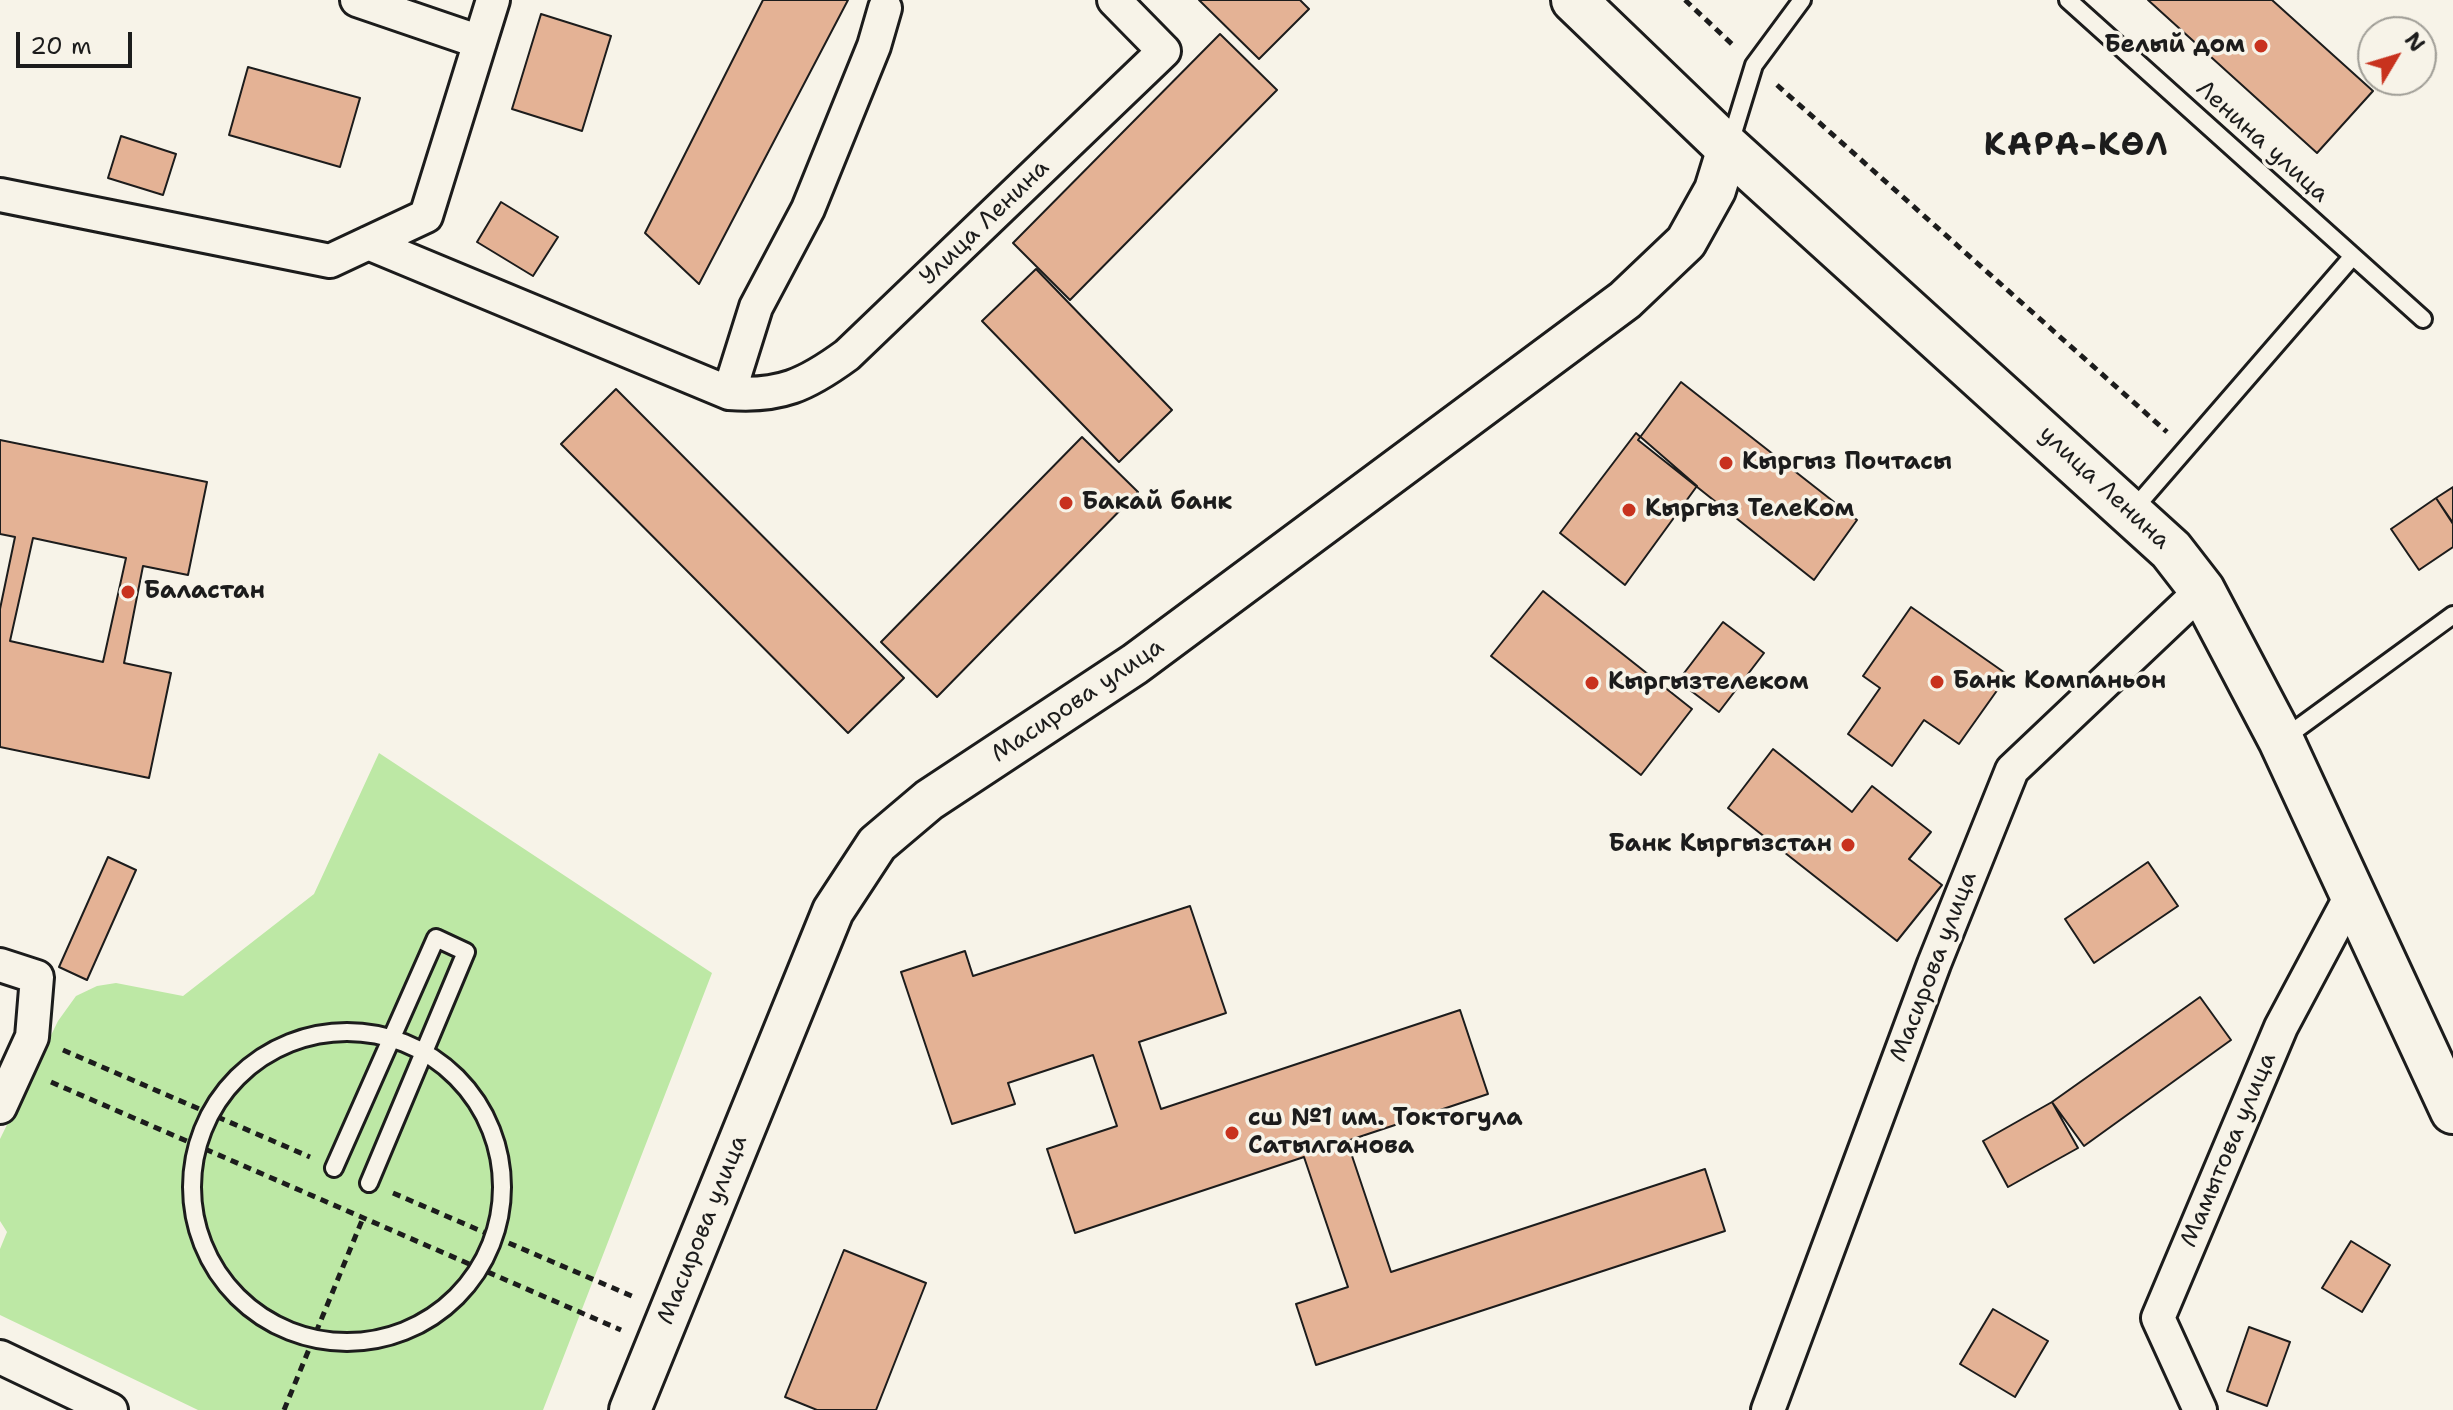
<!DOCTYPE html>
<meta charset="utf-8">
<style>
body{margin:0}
#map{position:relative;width:2453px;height:1410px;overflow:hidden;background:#f7f3e8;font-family:"Shantell Sans",sans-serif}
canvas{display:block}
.north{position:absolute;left:2357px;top:16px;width:80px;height:80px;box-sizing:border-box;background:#f7f3e8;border:2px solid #9f9d96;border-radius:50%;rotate:52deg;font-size:22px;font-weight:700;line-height:32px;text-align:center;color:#1c1c1c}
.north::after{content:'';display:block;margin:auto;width:28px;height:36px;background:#c8321e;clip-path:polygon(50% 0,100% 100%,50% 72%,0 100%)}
.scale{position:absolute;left:16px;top:32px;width:116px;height:36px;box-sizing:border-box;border:4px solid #1c1c1c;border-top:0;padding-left:10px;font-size:24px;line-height:28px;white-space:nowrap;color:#1c1c1c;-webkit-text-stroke:6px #f7f3e8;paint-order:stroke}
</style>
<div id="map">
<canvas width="2453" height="1410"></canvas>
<div class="north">N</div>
<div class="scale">20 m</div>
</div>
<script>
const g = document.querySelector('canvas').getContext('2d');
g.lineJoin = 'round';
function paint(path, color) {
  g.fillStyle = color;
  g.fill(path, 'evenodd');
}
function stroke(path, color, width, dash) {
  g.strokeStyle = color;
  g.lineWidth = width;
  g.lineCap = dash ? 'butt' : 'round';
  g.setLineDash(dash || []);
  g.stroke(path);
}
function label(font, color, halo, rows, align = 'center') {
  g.font = font + ' "Shantell Sans",sans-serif';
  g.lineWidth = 7;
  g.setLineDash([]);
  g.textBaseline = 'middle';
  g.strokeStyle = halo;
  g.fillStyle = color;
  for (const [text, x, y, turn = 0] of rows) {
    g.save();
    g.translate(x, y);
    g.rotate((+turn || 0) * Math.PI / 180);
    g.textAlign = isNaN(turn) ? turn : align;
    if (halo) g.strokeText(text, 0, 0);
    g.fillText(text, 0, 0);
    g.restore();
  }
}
const green = new Path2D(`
 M379,753L712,973L543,1410H198L0,1315V1249L7,1232L0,1221V1139L58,1021L76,996L97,986L116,983L183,996L314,894Z`);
const building = new Path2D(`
 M763,0H848L699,284L645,233Z
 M1199,0H1300L1309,9L1259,59Z
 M2148,0H2272L2373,91L2317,153Z
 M541,14L611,36L582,131L512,109Z
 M1220,34L1277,90L1070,300L1013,243Z
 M248,67L360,98L340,167L229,135Z
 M121,136L176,154L163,195L108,178Z
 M501,202L558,237L533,276L477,242Z
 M1036,269L1172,410L1119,462L982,321Z
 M1681,382L1857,520L1814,580L1638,440Z
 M616,389L904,678L848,733L561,444Z
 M1636,433L1697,486L1625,585L1560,533Z
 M1082,437L1138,492L937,697L881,642Z
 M0,440L207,482L188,575L143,566L124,663L171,673L149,778L0,747V609L15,537L0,534ZM33,538L126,558L103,662L10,641Z
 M2453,487V524L2436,498Z
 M2436,498L2453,523V547L2419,570L2391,529Z
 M1543,591L1692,709L1641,775L1491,656Z
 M1911,607L2008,675L1959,744L1924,720L1892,766L1848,734L1880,688L1863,676Z
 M1723,622L1764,653L1719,712L1678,681Z
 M1773,749L1852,812L1872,786L1931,832L1909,859L1942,885L1897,941L1728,808Z
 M108,857L136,870L87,980L59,967Z
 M2148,862L2178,906L2094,963L2065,919Z
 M1190,906L1226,1013L1139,1042L1161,1109L1460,1010L1488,1094L1347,1141L1391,1272L1705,1169L1725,1231L1316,1365L1296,1304L1348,1287L1304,1157L1075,1233L1047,1149L1117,1126L1093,1055L1008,1083L1015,1104L952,1124L901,972L965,951L973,976Z
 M2200,997L2231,1040L2084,1146L2052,1102Z
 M2052,1102L2078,1148L2008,1187L1983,1141Z
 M2351,1241L2390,1265L2362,1312L2322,1288Z
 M844,1250L926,1283L876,1410H817L785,1397Z
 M1993,1309L2048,1341L2015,1397L1960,1364Z
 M2249,1327L2290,1342L2267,1406L2227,1391Z`);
const path = new Path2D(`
 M1685,0L1734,46
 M1777,85L2167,432
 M63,1050L310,1157
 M51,1082L621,1330
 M393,1193L634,1297
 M284,1410L363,1218`);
const service = new Path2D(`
 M2068,0L2423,319
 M1730,143L1754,65L1802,0
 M2132,511L2353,256
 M2283,739L2453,615
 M192 1187a155 155 0 1 1 310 0a155 155 0 1 1-310 0Z
 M334,1168L436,938L466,952L369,1183`);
const minor = new Path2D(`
 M357,0L480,42
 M0,195L330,261L426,216L493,0
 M368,243L729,393C780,397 806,385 847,355L1164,51L1114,0
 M729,393L756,307L808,209L874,46L885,8
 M0,965L37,977L32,1037L0,1107
 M0,1357L111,1410
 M1768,1410L1934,964L2012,770L2202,590
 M2200,1410L2158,1318L2281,1027L2352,894`);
const tertiary = new Path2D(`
 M630,1410L833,911L877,844L929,800L1135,664L1625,300L1686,242L1715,190L1728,148`);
const secondary = new Path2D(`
 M1574,0L1728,148L2171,550L2202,590L2281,740L2453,1111`);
const markers = [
 [2261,46,8,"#c8321e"],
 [1726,463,8,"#c8321e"],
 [1066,503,8,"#c8321e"],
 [1629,510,8,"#c8321e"],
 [128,592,8,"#c8321e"],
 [1937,682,8,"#c8321e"],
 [1592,683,8,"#c8321e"],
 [1848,845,8,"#c8321e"],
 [1232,1133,8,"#c8321e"]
];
const poiNames = [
 ["Белый дом",2245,46,"right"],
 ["Кыргыз Почтасы",1742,463],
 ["Бакай банк",1082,503],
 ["Кыргыз ТелеКом",1645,510],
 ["Баластан",144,592],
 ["Банк Компаньон",1953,682],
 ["Кыргызтелеком",1608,683],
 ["Банк Кыргызстан",1832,845,"right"],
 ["сш №1 им. Токтогула",1248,1119],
 ["Сатылганова",1248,1147]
];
const streetNames = [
 ["Ленина улица",2262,142,42],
 ["Улица Ленина",985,223,-44],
 ["улица Ленина",2104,488,43],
 ["Масирова улица",1078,701,-34],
 ["Масирова улица",1934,967,-69],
 ["Мамытова улица",2229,1150,-67],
 ["Масирова улица",703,1230,-68]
];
const districtNames = [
 ["КАРА-КӨЛ",2077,147]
];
paint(green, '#bde8a5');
paint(building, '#e4b295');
stroke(building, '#1c1c1c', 2);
stroke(service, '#1c1c1c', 22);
stroke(minor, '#1c1c1c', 38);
stroke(tertiary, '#1c1c1c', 46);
stroke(secondary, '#1c1c1c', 50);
stroke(path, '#1c1c1c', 5, [8, 6]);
stroke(service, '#f7f3e8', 16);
stroke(minor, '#f7f3e8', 32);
stroke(tertiary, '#f7f3e8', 40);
stroke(secondary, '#f7f3e8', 44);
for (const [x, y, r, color] of markers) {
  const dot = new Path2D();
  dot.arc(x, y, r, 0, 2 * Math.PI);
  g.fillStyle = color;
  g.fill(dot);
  stroke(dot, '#f7f3e8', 3);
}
label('bold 24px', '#1c1c1c', '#f7f3e8', poiNames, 'left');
label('24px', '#1c1c1c', '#f7f3e8', streetNames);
g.letterSpacing = '2px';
label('bold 32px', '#1c1c1c', '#f7f3e8', districtNames);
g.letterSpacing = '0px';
</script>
